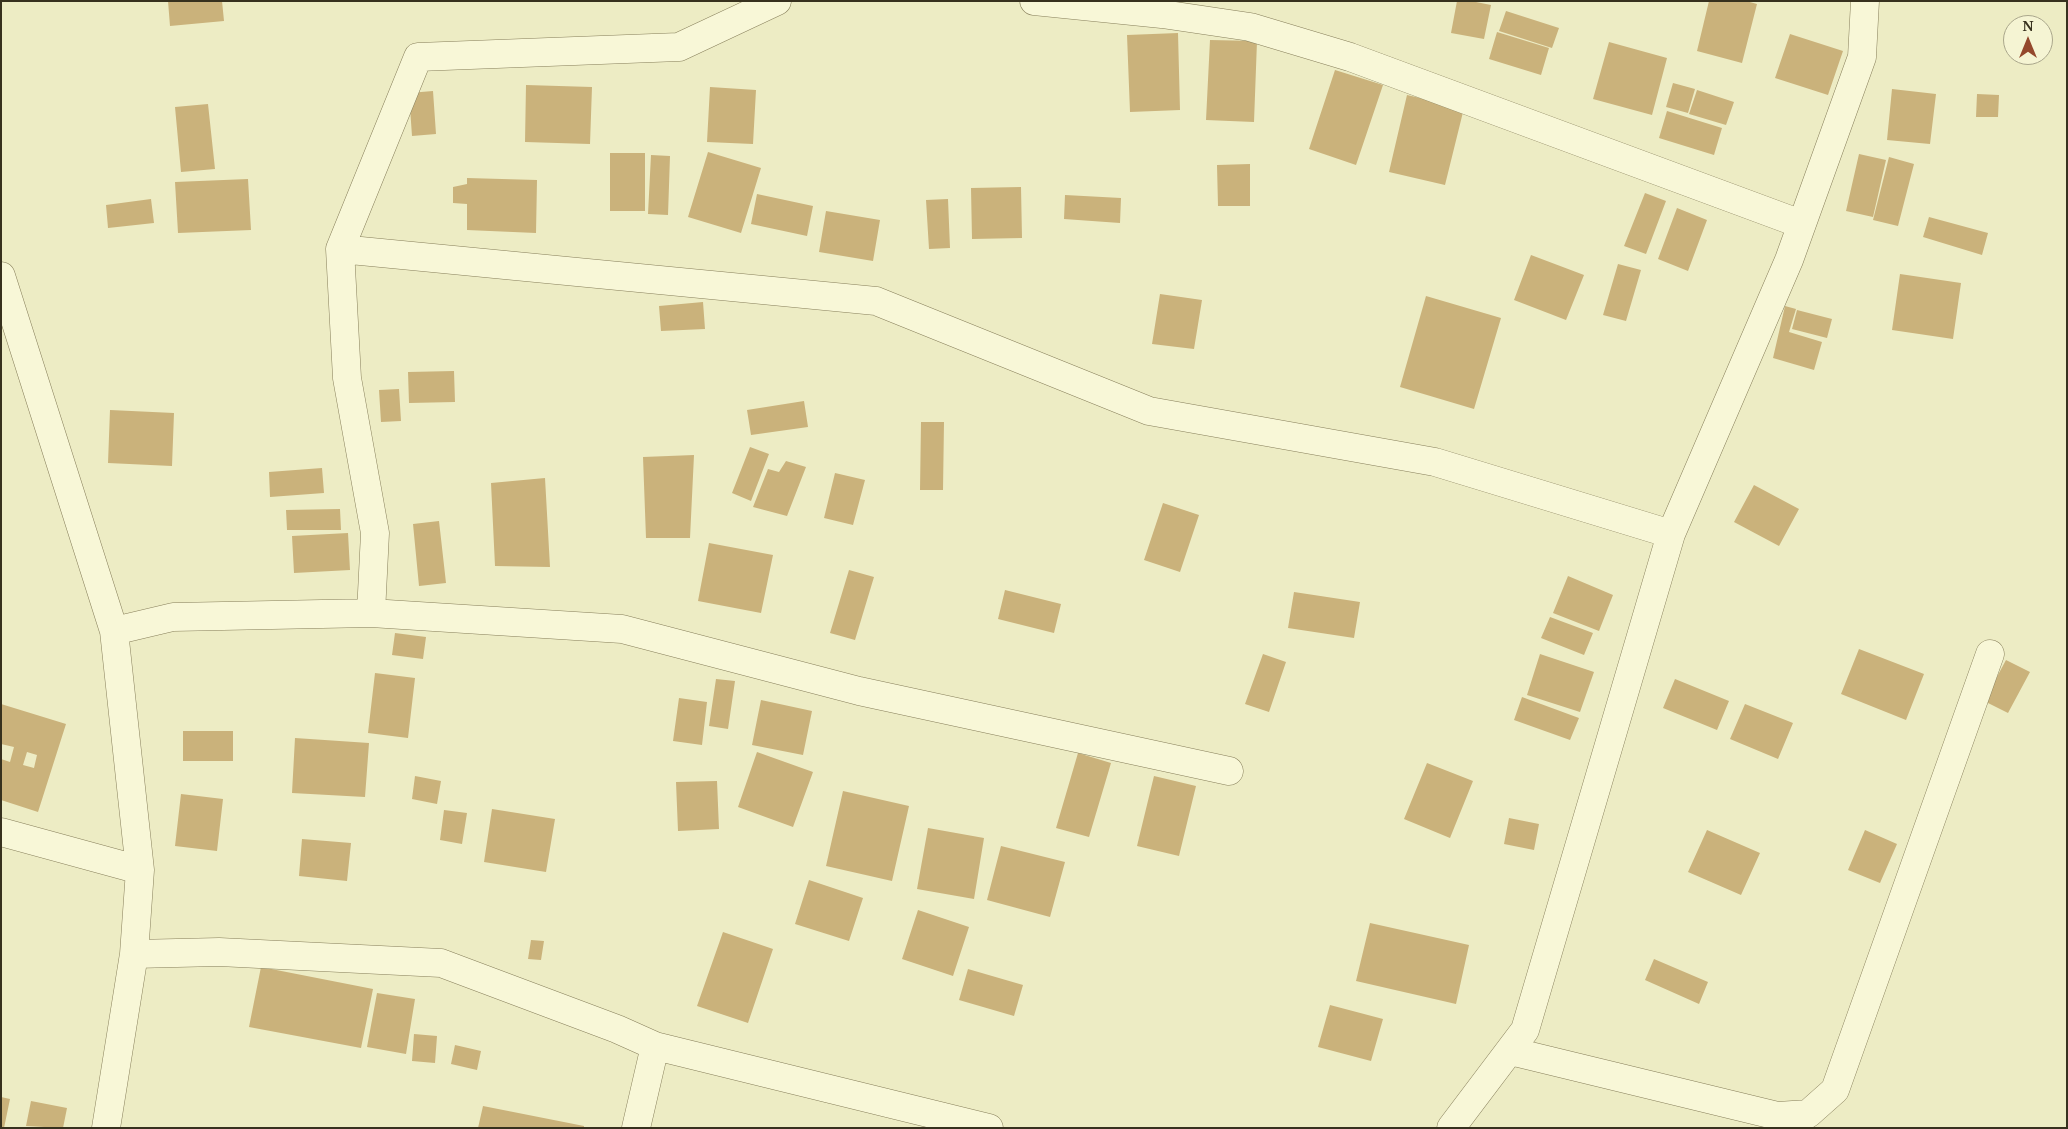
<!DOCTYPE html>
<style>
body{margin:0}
#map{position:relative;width:2068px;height:1129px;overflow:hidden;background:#edecc4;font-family:"Noto Serif",serif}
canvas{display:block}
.frame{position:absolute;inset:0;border:2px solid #37311e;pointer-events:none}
.north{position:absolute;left:2003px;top:15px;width:50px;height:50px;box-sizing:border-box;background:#f5f4d3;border:1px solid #a9a68b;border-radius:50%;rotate:0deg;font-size:14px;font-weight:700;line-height:20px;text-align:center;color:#37311e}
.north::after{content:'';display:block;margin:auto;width:18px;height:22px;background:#94482c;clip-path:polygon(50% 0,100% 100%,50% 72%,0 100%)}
</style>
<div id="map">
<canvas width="2068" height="1129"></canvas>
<div class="frame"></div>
<div class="north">N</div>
</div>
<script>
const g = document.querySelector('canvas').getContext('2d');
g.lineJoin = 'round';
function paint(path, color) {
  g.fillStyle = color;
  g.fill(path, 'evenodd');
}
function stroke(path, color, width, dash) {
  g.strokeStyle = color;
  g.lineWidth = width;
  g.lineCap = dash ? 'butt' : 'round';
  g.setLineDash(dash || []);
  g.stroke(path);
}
const building = new Path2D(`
 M168,1H222L224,21L170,26Z
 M1457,1H1471L1491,5L1484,39L1451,33Z
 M1709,1H1746L1757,4L1742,63L1697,51Z
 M1506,11L1559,28L1552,48L1499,31Z
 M1497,32L1549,48L1541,75L1489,59Z
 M1178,33L1180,110L1130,112L1127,35Z
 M1790,34L1843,51L1828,95L1775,78Z
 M1210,40L1257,41L1254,122L1206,120Z
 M1609,42L1667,58L1652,115L1593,99Z
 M1335,70L1383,85L1356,165L1309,149Z
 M1673,83L1695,89L1688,113L1666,107Z
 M526,85L592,87L590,144L525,142Z
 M710,87L756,90L753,144L707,142Z
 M1892,89L1936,94L1930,144L1887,140Z
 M1697,90L1734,102L1726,125L1689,114Z
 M433,91L436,134L412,136L409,93Z
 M1977,94L1999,95L1998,117H1976Z
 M1407,95L1464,108L1445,185L1389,172Z
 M208,104L215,169L181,172L175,107Z
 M1667,111L1722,128L1714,155L1659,138Z
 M708,152L761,168L741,233L688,217Z
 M610,153H645V211H610Z
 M1859,154L1886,160L1873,217L1846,211Z
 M651,155L670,156L668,215L648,214Z
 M1889,157L1914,164L1898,226L1873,220Z
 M1250,164V206H1218L1217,165Z
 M467,178L537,180L536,233L467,230V204L453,203V187L467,184Z
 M248,179L251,230L178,233L175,182Z
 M1021,187L1022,238L972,239L971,188Z
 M1645,193L1666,201L1646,254L1624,246Z
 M757,194L813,206L807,236L751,224Z
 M1065,195L1121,198L1120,223L1064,219Z
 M151,199L154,223L108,228L106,205Z
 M948,199L950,248L929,249L926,200Z
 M1677,208L1707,220L1688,271L1658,259Z
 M826,211L880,220L873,261L819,252Z
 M1929,217L1988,233L1982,255L1923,237Z
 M1531,255L1584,275L1566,320L1514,300Z
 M1618,264L1641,270L1626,321L1603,315Z
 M1900,274L1961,283L1953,339L1892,330Z
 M1160,294L1202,300L1194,349L1152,344Z
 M1426,296L1501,318L1474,409L1400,387Z
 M703,302L705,329L661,331L659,306Z
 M1785,306L1796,309L1789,332L1822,342L1814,370L1773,358Z
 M1797,310L1832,319L1827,338L1792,329Z
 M454,371L455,402L409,403L408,372Z
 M399,389L401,421L381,422L379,390Z
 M804,401L808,427L751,435L747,410Z
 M110,410L174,413L172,466L108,463Z
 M921,422H944L943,490H920Z
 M750,447L769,454L751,501L732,493Z
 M694,455L690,538H646L643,457Z
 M786,461L806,467L787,516L753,507L768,469L779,472Z
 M322,468L324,493L270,497L269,472Z
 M835,473L865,480L853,525L824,518Z
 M545,478L550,567L495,566L491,483Z
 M1754,485L1799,509L1779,546L1734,522Z
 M1163,503L1199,515L1180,572L1144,560Z
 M340,509L341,530H287L286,510Z
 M439,521L446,583L419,586L413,524Z
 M348,533L350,570L294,573L292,536Z
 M709,543L773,555L761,613L698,601Z
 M849,570L874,577L855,640L830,633Z
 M1568,576L1613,595L1599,631L1553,613Z
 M1005,590L1061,604L1054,633L998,619Z
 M1294,592L1360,602L1354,638L1288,628Z
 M1550,617L1593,633L1584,655L1541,638Z
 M395,633L426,637L423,659L392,655Z
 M1859,649L1924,674L1906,720L1841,694Z
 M1263,654L1286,662L1269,712L1245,704Z
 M1540,654L1594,672L1580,712L1527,695Z
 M2006,660L2030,672L2008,713L1984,701Z
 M375,673L415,678L408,738L368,733Z
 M716,679L735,681L728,729L709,726Z
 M1675,679L1729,701L1717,730L1663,708Z
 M1522,697L1579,718L1570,740L1514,720Z
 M679,698L707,702L702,745L673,741Z
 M761,700L812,711L803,755L752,745Z
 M1,704L66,724L38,812L1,800V759L10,762L14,747L1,744ZM27,752L37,755L34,768L23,765Z
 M1745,704L1793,723L1778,759L1730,739Z
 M183,731H233V761H183Z
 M295,738L369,743L365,797L292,793Z
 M757,752L813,772L793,827L738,807Z
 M1078,753L1111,763L1089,837L1056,828Z
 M1427,763L1473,781L1450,838L1404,819Z
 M415,776L441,781L437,804L412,799Z
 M1154,776L1196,786L1179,856L1137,846Z
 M717,781L719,829L678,831L676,782Z
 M843,791L909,806L892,881L826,866Z
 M181,794L223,799L217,851L175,846Z
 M492,809L555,819L546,872L484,862Z
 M444,810L467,813L462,844L440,840Z
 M1509,818L1539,824L1534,850L1504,844Z
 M928,828L984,838L974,899L917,889Z
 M1707,830L1760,853L1741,895L1688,872Z
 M1865,830L1897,844L1880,883L1848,870Z
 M302,839L351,843L347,881L299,876Z
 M1001,846L1065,862L1050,917L987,900Z
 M809,880L863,898L849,941L795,924Z
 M918,910L969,927L953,976L902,959Z
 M1370,923L1469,945L1456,1004L1356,981Z
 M723,932L773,949L748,1023L697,1006Z
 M531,940L544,941L541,960L528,959Z
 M1654,959L1708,982L1699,1004L1645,980Z
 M261,967L373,989L361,1048L249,1027Z
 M968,969L1023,985L1014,1016L959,1000Z
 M377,993L415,999L406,1054L367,1047Z
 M1330,1005L1383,1019L1371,1061L1318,1047Z
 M414,1034L437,1036L435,1063L412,1061Z
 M455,1045L481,1051L477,1070L451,1064Z
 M1,1097L10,1099L4,1128H1Z
 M31,1101L67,1108L63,1128L26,1126Z
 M483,1106L584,1126V1128H478Z`);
const minor = new Path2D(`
 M1034,1L1162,14L1250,27L1350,57L1801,224
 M340,249L418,57L679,47L777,1
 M1,276L114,631L140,870L134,954L106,1128
 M371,613L375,533L347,378L340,249L876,301L1149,411L1435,462L1671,534
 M114,631L173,617L371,613L622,629L859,691L1229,771
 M1,832L140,870
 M134,954L219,952L441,963L617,1029L655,1046L989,1128
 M1510,1051L1778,1116L1808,1114L1835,1090L1990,654
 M636,1128L655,1046
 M1451,1128L1525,1030L1671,534L1789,260L1862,57L1865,1`);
paint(building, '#cab27b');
stroke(minor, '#877f5b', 29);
stroke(minor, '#f8f7d7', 28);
</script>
